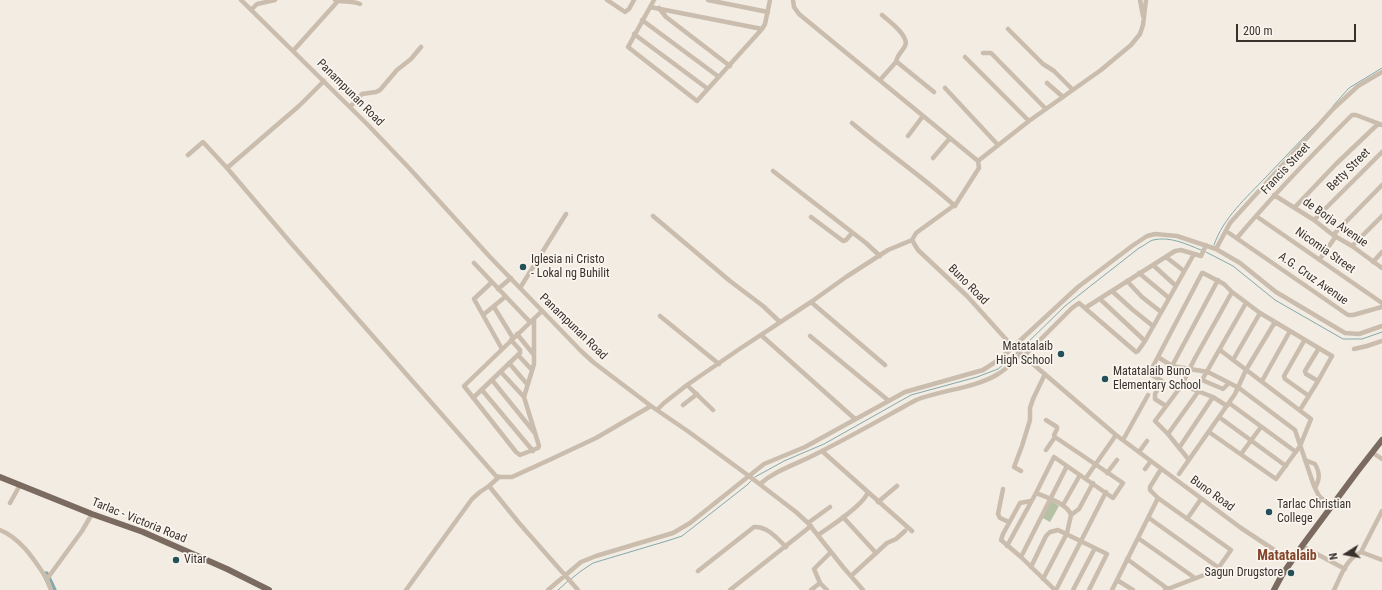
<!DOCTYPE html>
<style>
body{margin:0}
#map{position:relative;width:1382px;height:590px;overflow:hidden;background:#f2ece2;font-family:"Roboto Condensed",sans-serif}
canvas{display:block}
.north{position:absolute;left:1326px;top:534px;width:40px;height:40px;-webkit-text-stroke:3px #faf5ef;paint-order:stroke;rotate:259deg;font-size:11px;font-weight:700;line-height:16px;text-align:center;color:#39312c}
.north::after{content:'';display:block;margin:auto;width:14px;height:18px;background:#39312c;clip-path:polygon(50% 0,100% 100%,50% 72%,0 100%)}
.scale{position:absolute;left:1236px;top:24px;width:120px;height:18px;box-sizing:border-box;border:2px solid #39312c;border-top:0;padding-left:5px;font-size:12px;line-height:14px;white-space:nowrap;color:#39312c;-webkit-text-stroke:3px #faf5ef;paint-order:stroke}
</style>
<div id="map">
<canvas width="1382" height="590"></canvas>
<div class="north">N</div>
<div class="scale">200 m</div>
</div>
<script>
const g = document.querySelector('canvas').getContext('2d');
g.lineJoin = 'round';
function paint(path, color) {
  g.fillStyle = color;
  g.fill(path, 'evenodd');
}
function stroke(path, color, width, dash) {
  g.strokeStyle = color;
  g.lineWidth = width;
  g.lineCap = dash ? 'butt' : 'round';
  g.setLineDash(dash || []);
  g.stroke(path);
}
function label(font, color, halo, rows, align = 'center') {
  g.font = font + ' "Roboto Condensed",sans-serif';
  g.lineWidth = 3.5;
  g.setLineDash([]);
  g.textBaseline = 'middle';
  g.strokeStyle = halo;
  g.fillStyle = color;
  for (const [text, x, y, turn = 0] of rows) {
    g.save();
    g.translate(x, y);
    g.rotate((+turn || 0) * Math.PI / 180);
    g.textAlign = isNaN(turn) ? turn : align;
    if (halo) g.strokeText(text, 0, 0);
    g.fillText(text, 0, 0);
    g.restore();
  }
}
const green = new Path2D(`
 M1050,500L1059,506L1050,522L1041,517Z`);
const stream = new Path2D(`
 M1333,106L1349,88L1382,68
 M1214,245C1223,218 1247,197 1266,177C1283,159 1300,141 1317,124
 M1206,252L1233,266L1275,300L1343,339H1362L1382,332
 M1021,349L1065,306L1139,248C1144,246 1149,241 1153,240C1170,236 1186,244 1201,250
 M755,477L784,461L824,444L911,395L977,377L998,369L1017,353
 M571,579L581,571L593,563L670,540L682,536L747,485L752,480
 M558,590L568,581`);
const river = new Path2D(`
 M46,575L53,590`);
const minor = new Path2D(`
 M241,0L367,124L410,169L490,257L581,351L593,362L651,406L689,432L749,476L796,512L808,523L843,567L863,590
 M335,0C343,3 350,0 360,4
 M607,0L625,12L629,9L634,0
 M654,0L628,47L697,101L762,29L765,24L770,0
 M708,0L768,12
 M793,0L794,7L799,14L978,161L979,168L956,204L916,233L912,240
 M1140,0L1143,16
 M650,7L762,29
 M659,8L666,17L730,66
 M251,10L257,4L275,0
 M882,15C888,20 910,36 905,46C902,52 897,55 896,62
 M642,20L719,77
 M1008,29L1043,64L1054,71L1073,90
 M634,34L708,89
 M293,51L338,1
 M983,53H991L1046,109
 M965,57L1029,121
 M880,80L896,62H897L934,92
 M1047,83L1063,97
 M945,88L998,145
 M350,107L362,94L376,92L380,90L397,70L411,59L421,47
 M852,123C886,152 922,176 955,206
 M908,136L923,116
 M188,155L203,142L227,168L299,106L324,81
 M933,158L950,138
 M978,161L1029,121L1101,70L1131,45L1140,34L1143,25L1146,0
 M227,168L290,242L496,476L499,477H512L547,461L596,438L651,406
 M773,171L866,243L880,256
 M1274,195L1314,220L1333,235L1352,246L1382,268
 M1295,207L1336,164L1378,124
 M653,216L730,281L763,306L780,322
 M1256,216L1382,303
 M811,217L843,241L846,240L852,233
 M1314,220L1382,152
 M1229,233L1348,315H1353L1382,307
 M1333,235L1382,185
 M1237,238C1273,195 1312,155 1352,115H1356L1382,125
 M912,240L918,250L967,296L1013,347L1116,435L1241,528L1291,561
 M1352,246L1382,216
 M1216,249L1230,223L1333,109L1358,86L1382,72
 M1166,257L1184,271
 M1320,259L1336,236
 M1373,262L1382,252
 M474,263L530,322
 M1153,265L1176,286
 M1139,273L1169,298
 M1127,281L1142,297L1161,312
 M492,282L474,299L502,349
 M520,288L566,214
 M498,289L511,278
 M1112,291L1133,310L1153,326
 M1100,299L1145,341
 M811,302L885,365
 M494,307L513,338
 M1085,308L1175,251L1181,250L1201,256L1206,245
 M483,315L505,297
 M660,316L719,364
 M534,319V364L524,397L539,446L538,448L520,455L516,452L464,386L542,311
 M517,334L534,355
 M761,335L855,419
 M810,336L889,401
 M1304,341L1284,376L1285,379L1309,396
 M1354,349L1367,346L1382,341
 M518,355L532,370
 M1024,356L1072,308L1079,303L1136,352L1138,351L1145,341L1194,254
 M1158,357L1172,366L1208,372L1239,388L1295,430L1314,486L1319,496L1331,507
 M1233,360L1260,313
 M509,363L527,384
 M1172,366L1218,280
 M501,372L524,397
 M492,380L534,432
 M1262,381L1290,331
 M1318,381L1306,374L1305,371L1319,348
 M1229,383L1223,389L1202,380L1246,303
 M687,385L713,410
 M1182,385L1213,397L1227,406
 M482,390L533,451
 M473,398L520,353V350L511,340
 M1229,403L1296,452
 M683,405L697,394
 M1166,406L1155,399V394L1162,381L1150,374V372L1202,273H1203L1224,284L1232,292L1260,313L1332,356L1318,381L1300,410
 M657,410L664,403L687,385L738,350L811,302L846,277L888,250L912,240
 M1219,417L1286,466
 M1209,432L1276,479L1300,446L1311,419L1220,350
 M1168,434L1198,392
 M1123,440L1148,395
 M1179,448L1213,397
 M1046,450L1055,437
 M1139,452L1147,441
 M1373,453L1382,459
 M1241,454L1261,427
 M1189,460L1168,434L1155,421L1182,385L1194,360L1232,292
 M1305,460L1315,464C1320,473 1320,479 1315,488
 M1145,469L1151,461
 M1161,469L1150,487V490L1158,498L1231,550L1217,570L1165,590
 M1021,471L1014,467L1022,446L1030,420V408L1033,399L1045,374
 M1107,473L1117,460
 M1179,474L1235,394L1246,370L1275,322
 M499,477L489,486L519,523L578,590
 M1086,478L1116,435
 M760,484C776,470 797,464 816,454C850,437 883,418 916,400C941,390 976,388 998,374C1007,369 1014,361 1021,354
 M1003,489L998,514L1000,518L1009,522
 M868,492L912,531
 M1036,493L1054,457L1113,498L1123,483L1055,437L1054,435L1057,429V427L1046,420
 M1031,501L1020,503L1003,534L1001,540L1021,557L1055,590
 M878,502L897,486
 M10,503L20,485
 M1063,505L1080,475
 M1071,515L1079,509L1093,483
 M843,517L876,553
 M1149,518L1219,568
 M1187,519L1201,499
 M808,523L830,507
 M0,530C21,538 35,561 47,579
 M818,535C830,527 864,505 868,492L822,451
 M1138,538L1195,578
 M1007,546L1036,493C1046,497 1068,504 1071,515L1067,533L1043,579
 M1302,546L1345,569
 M1361,552L1382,511
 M1361,552L1382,560
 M1021,557L1067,466
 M1127,559L1168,589
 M1031,567L1046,536L1050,532L1058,530L1107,554L1089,590
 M698,571L754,527C767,526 777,538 786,547
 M851,576L887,543L896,539L905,531
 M1117,580L1133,590
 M51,590L47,579L82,531L92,514
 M406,590L472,499L480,492L489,486
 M548,590L581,562L596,556L673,533L690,523L764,464L805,447L905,392L983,370L1000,359L1078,287L1132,246L1147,236L1155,234L1177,236L1216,249L1240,263L1276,292L1345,333L1359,334L1382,326
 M730,590L811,526
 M811,590L820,583
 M827,590L820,583L814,569L831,552
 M1056,590L1106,492
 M1073,590L1095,548
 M1112,590L1158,498
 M1334,590C1341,576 1346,559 1361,552`);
const major = new Path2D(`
 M0,477L92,514L143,532L227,569L269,590
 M1274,590L1282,575L1302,546L1357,472L1382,440`);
const markers = [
 [523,267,4,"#245158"],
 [1061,354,4,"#245158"],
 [1105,379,4,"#245158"],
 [1269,512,4,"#245158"],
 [176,560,4,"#245158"],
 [1291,573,4,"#245158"]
];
const streetNames = [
 ["Panampunan Road",350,93,45],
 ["Francis Street",1286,169,-47],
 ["Betty Street",1349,170,-45],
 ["de Borja Avenue",1335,223,35],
 ["Nicomia Street",1325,251,35],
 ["A.G. Cruz Avenue",1313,279,35],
 ["Buno Road",968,285,45],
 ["Panampunan Road",573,327,44],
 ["Buno Road",1212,494,36],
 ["Tarlac - Victoria Road",139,521,22]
];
const poiNames = [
 ["Iglesia ni Cristo",531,260],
 ["- Lokal ng Buhilit",531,274],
 ["Matatalaib",1053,347,"right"],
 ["High School",1053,361,"right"],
 ["Matatalaib Buno",1113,372],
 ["Elementary School",1113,386],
 ["Tarlac Christian",1277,505],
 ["College",1277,519],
 ["Vitar",184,560],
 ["Sagun Drugstore",1283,573,"right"]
];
const quarterNames = [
 ["Matatalaib",1287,556]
];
paint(green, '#b4c1a3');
stroke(stream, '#83a9ad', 1);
stroke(river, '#83a9ad', 7);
stroke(minor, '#cabdae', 4.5);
stroke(major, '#7a6a5f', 6);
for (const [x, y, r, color] of markers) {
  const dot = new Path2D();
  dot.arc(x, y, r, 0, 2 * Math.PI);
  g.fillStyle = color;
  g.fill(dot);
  stroke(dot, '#faf5ef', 1.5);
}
label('12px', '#39312c', '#faf5ef', streetNames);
label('12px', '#39312c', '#faf5ef', poiNames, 'left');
label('bold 14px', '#83462b', '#faf5ef', quarterNames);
</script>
